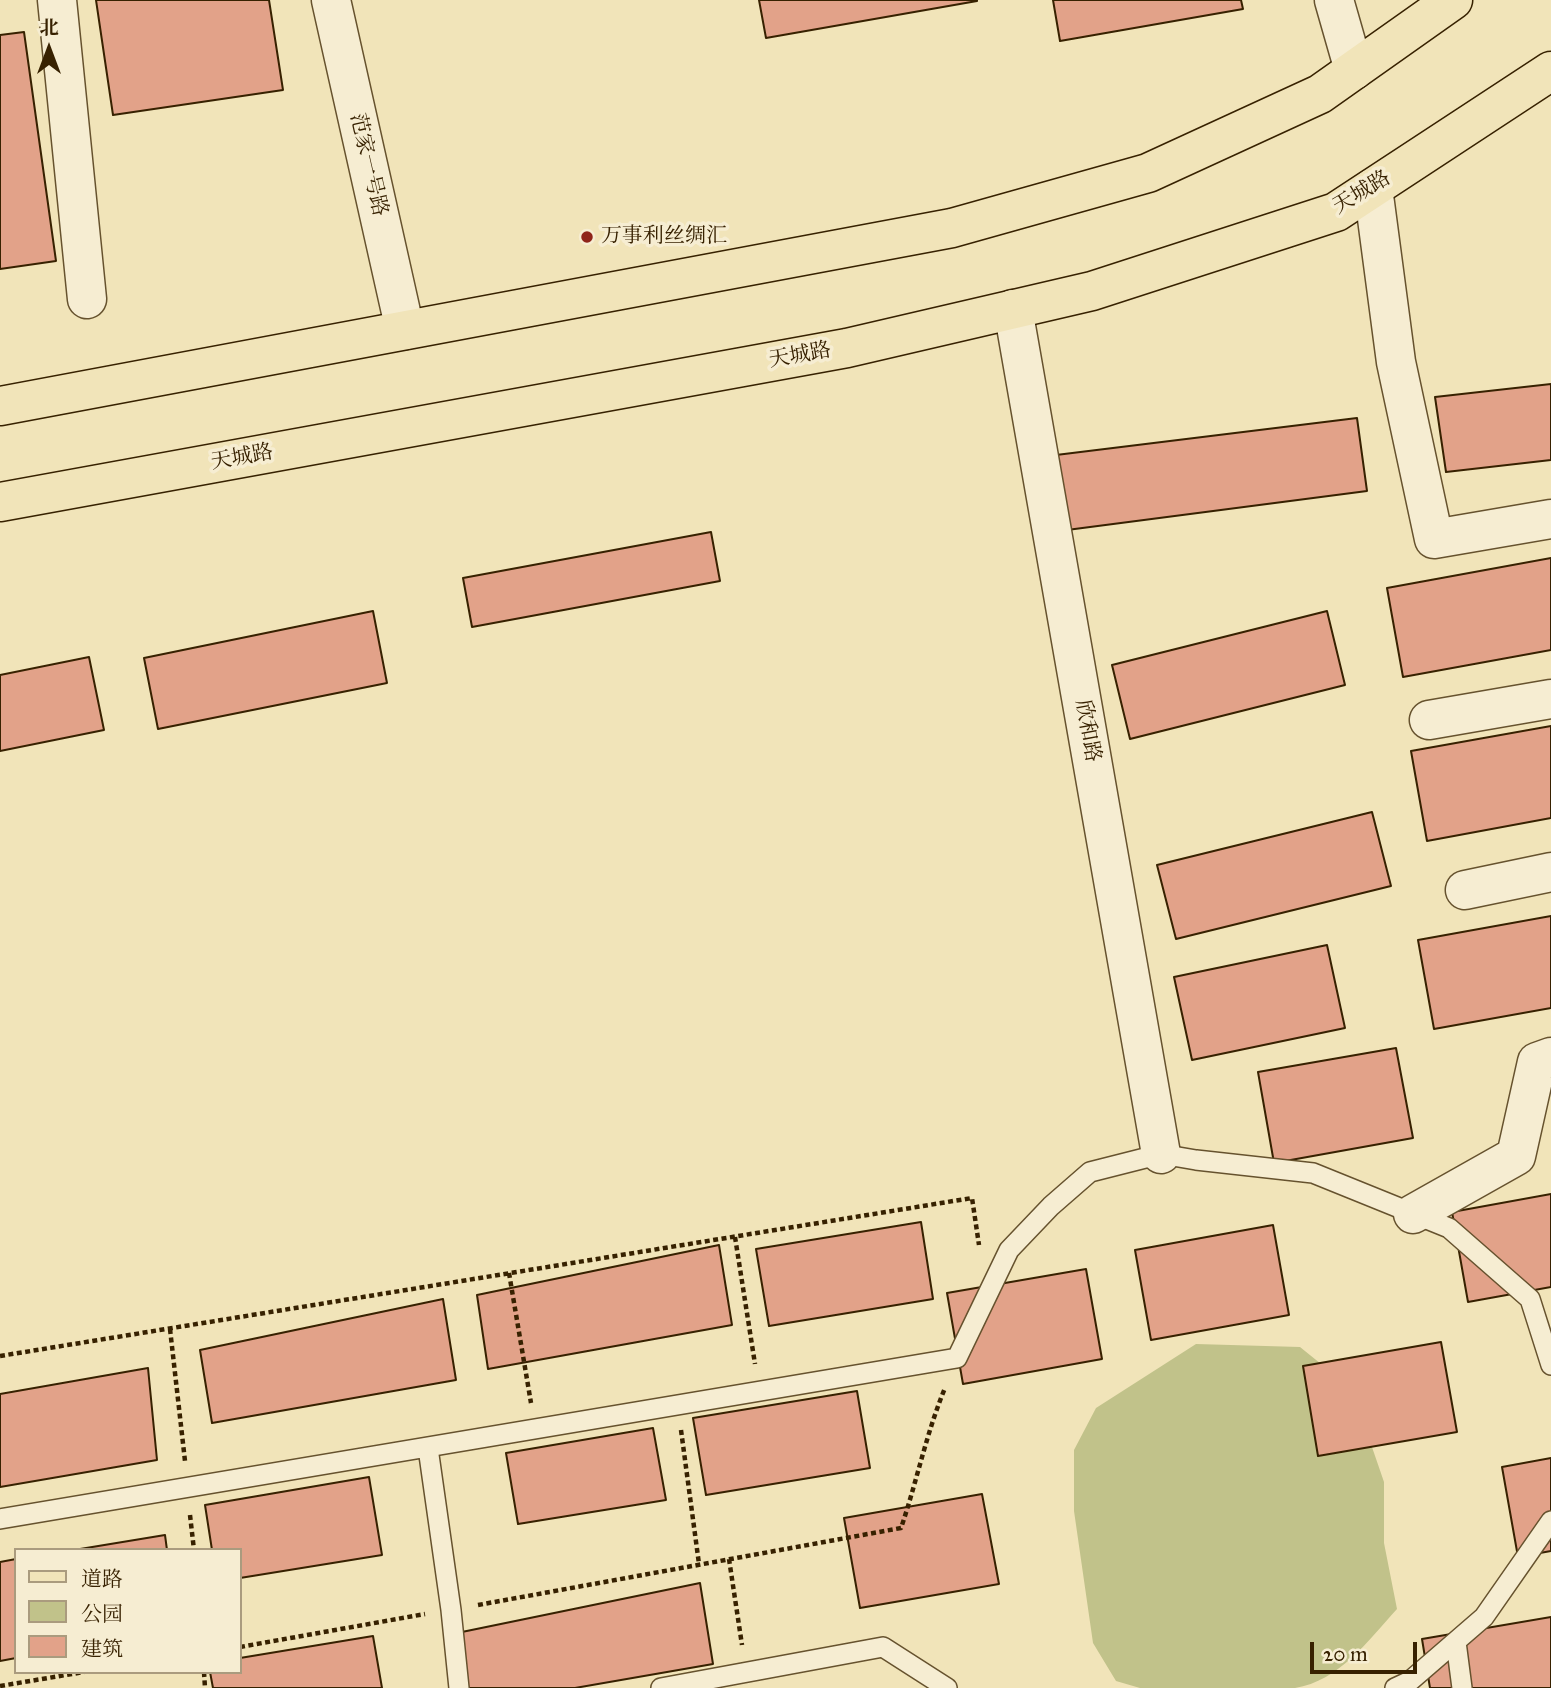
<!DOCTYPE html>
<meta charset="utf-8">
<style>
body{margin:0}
#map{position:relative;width:1551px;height:1688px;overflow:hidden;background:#f1e4b9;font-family:"IM FELL Great Primer","Noto Serif SC",serif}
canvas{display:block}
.legend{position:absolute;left:14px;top:1548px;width:228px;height:126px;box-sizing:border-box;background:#f6edd2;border:2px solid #aa9b7e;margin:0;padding:9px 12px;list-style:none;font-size:21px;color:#372100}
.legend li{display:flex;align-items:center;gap:14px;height:35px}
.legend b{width:35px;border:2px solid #aa9b7e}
.north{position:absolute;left:14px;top:14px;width:70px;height:70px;-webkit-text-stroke:5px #f6edd2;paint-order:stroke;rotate:0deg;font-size:19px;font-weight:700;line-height:28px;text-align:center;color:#372100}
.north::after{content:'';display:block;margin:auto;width:24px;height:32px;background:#372100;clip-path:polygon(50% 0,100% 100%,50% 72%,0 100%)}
.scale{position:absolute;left:1310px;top:1642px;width:107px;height:32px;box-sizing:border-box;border:4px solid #372100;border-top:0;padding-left:9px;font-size:21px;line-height:24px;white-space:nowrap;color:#372100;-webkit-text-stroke:5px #f6edd2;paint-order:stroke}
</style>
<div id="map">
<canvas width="1551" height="1688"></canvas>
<ul class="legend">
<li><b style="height:9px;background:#f1e4b9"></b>道路</li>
<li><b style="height:19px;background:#c1c28a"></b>公园</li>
<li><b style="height:19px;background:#e2a289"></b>建筑</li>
</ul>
<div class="north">北</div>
<div class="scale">20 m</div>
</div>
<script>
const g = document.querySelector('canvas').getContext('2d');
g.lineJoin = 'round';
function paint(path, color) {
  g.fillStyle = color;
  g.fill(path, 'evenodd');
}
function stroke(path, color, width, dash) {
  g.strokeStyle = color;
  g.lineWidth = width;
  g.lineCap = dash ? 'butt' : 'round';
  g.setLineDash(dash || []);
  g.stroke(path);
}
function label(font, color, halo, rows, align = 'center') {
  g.font = font + ' "IM FELL Great Primer","Noto Serif SC",serif';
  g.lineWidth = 7;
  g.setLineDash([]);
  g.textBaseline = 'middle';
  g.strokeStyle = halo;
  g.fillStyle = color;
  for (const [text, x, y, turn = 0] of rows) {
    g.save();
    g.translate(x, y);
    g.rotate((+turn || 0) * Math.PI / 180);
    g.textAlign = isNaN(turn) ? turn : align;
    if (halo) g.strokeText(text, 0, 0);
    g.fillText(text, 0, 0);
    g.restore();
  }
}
const green = new Path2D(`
 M1196,1344L1300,1347L1352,1389L1384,1482V1543L1397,1609C1368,1641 1339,1681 1295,1688H1140L1116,1681L1093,1643L1074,1511V1450L1096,1408Z`);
const building = new Path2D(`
 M96,0H269L283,90L113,115Z
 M759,0H977V1L766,38Z
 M1053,0H1241L1243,9L1060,41Z
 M24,32L56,261L0,269V35Z
 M1551,384V460L1446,472L1435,397Z
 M1357,418L1367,491L1067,530L1056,455Z
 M711,532L720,581L472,627L463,578Z
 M1551,558V650L1403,677L1387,588Z
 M373,611L387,683L158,729L144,658Z
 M1327,611L1345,685L1130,739L1112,665Z
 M89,657L104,730L0,751V675Z
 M1551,726V818L1427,841L1411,751Z
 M1372,812L1391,886L1176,939L1157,865Z
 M1551,916V1008L1434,1029L1418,940Z
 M1327,945L1345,1028L1192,1060L1174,977Z
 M1396,1048L1413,1138L1274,1163L1258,1072Z
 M1551,1194V1287L1468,1302L1452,1212Z
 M921,1222L933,1299L769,1326L756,1249Z
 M1273,1225L1289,1315L1151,1340L1135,1250Z
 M719,1245L732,1325L488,1369L477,1295Z
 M1086,1269L1102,1359L963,1384L947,1293Z
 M443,1299L456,1380L212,1423L200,1350Z
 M1441,1342L1457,1432L1318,1456L1303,1366Z
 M148,1368L157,1460L0,1487V1394Z
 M857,1391L870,1468L706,1495L693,1418Z
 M653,1428L666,1500L518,1524L506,1453Z
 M1551,1458V1551L1518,1557L1502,1467Z
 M369,1477L382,1555L240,1578V1550H212L205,1505Z
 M982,1494L999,1584L860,1608L844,1518Z
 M165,1535L167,1550H74Z
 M16,1559V1658L0,1661V1562Z
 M700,1583L713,1664L575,1688H465L457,1633Z
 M1551,1617V1688H1430L1422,1639Z
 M373,1636L382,1688H213L210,1672H240V1658Z`);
const path = new Path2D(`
 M735,1237L755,1364
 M509,1273L531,1403
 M170,1329L185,1461
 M0,1356L972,1198L979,1245
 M681,1430L699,1564
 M190,1515L194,1550
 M729,1559L742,1645
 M478,1605L901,1528C917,1481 926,1434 945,1388
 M240,1647L425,1614
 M204,1672L205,1688
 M0,1686L84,1672`);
const lane = new Path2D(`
 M428,1448L451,1610L459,1688
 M0,1519L957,1358L1009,1250L1051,1206L1090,1172L1161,1154L1196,1160L1313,1173L1449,1228L1530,1299L1551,1365
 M1456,1642L1462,1688
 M661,1688L883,1647L947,1688
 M1395,1688L1410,1681L1484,1617L1551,1521`);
const street = new Path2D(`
 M57,0L87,299
 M331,0L405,330
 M1334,0L1354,70
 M1373,188L1396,362L1434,539L1551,519
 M1013,309L1161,1154
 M1429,720L1551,699
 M1465,890L1551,872
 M1413,1214L1516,1156L1537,1062L1551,1057`);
const primary = new Path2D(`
 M0,406L952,228L1148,173L1320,94L1453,0
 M0,502L847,348L1092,291L1336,212L1551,71`);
const markers = [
 [587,237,7,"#8f2418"]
];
const streetNames = [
 ["范家一号路",368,165,77],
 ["天城路",1362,193,-31],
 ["天城路",800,356,-10],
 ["天城路",242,458,-10],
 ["欣和路",1087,731,80]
];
const poiNames = [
 ["万事利丝绸汇",601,237]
];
paint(green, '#c1c28a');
paint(building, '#e2a289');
stroke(building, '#372100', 2);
stroke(lane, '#66522e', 22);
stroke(street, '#66522e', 41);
stroke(primary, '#372100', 41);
stroke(path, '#372100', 4.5, [5, 3.5]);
stroke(lane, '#f6edd2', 19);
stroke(street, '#f6edd2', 38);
stroke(primary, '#f1e4b9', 38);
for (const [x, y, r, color] of markers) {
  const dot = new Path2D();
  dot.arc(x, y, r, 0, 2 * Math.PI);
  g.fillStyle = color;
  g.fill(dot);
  stroke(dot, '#f6edd2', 2.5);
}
label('21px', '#372100', '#f6edd2', streetNames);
label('21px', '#372100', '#f6edd2', poiNames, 'left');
</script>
